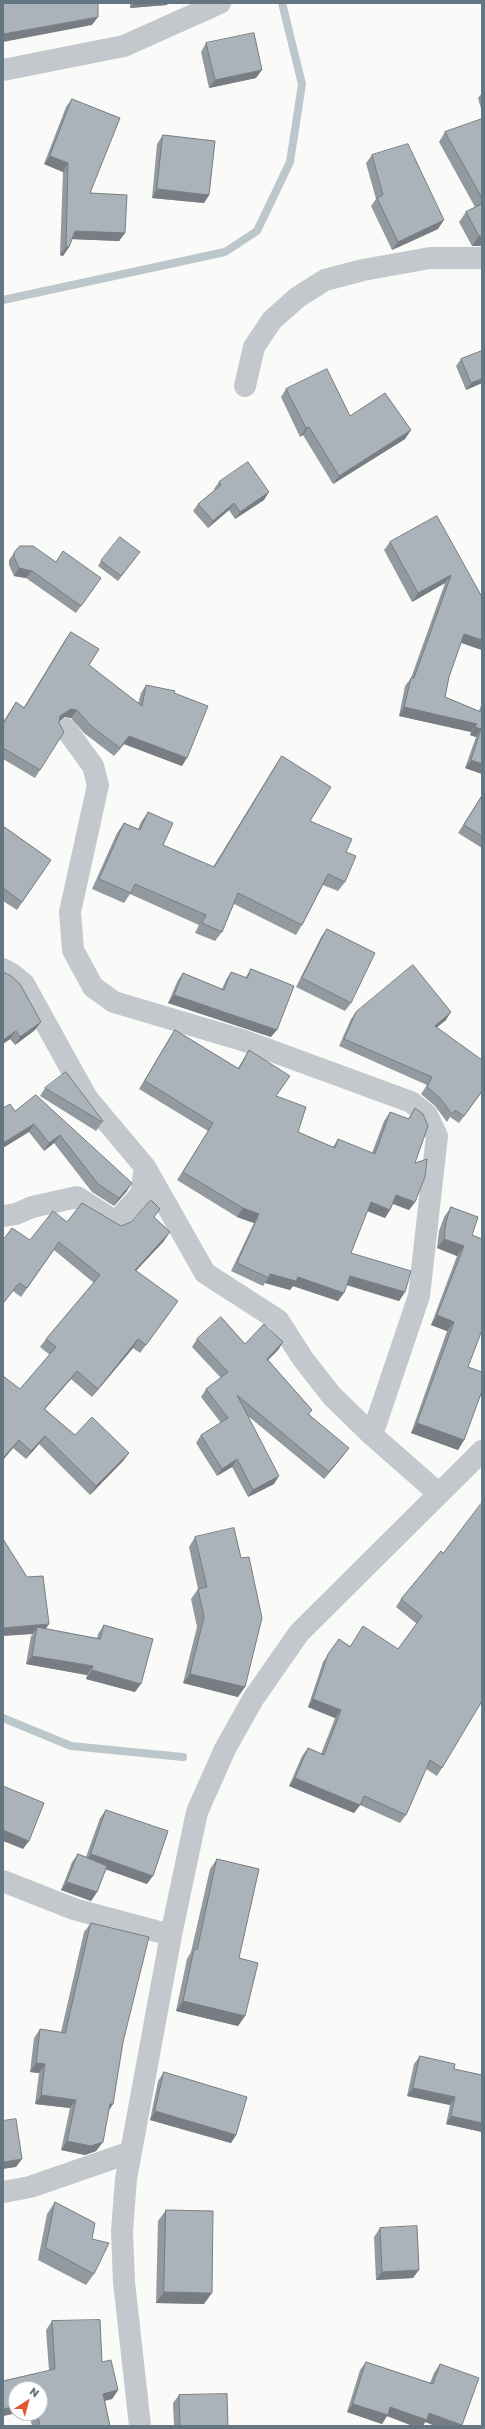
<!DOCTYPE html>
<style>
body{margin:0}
#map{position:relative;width:485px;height:2429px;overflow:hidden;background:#fafaf8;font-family:"Golos Text",sans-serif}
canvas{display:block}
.frame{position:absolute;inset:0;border:4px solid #657683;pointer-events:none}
.north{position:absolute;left:8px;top:2381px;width:40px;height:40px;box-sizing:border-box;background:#fff;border:1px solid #c1c8cd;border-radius:50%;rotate:36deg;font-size:11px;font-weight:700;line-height:16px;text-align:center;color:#657683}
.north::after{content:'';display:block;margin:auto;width:14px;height:18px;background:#e4572e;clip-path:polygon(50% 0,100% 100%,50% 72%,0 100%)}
</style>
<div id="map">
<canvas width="485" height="2429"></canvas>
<div class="frame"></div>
<div class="north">N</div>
</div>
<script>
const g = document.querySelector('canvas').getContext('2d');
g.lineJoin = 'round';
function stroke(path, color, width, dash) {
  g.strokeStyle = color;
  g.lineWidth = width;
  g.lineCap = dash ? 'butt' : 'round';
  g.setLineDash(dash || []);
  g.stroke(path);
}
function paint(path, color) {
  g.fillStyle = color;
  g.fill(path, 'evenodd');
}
const stream = new Path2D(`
 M3,300L225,252L257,231L290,162L302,84L282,3
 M3,1718L71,1746L183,1757`);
const street = new Path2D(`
 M3,70L124,46L220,3
 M245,386L254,347L272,320L298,297L325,280L363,270L430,258H482
 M66,729L93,766L98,785L70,912L73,950L93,987L114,1002L242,1040L411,1102L427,1115L437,1136L419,1296L372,1435
 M3,969L12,974L24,984L87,1098L145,1167L205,1273L278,1320L303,1359L332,1396L372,1435L438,1493
 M3,1216L16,1214L32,1207L77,1197L116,1222L141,1194L145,1167
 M3,1881L74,1909L171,1935
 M3,2192L30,2187L131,2152
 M140,2426L124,2282L122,2231L126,2179L171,1935L197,1812L225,1749L253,1699L299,1633L482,1451`);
const wall = new Path2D(`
 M130,3H168L167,5L130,8Z
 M206,43L256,78L209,88L201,52Z
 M482,93V112L478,98Z
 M72,99L90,193L125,233L119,241L72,239L69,247L63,256L60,255L63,172L44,164L66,107Z
 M482,119V246H472L459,222L466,212L475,207L439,142L445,132Z
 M163,135L209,195L204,203L152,198L157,144Z
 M372,155L438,229L392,250L371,206L376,199L366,163Z
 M482,351V383L466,390L456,366L461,359Z
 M286,389L350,416L411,430L405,439L333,484L303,435L300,437L281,397Z
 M219,482L264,500L235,519L229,510L208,528L193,511L198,504L215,490L214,489Z
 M437,516L482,650L461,643L449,677L445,697L479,711L482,703V774L465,768L476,737L470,735L471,732L399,716L405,686L411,678L445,583L412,602L384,550L390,542Z
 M14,553L56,562L101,578L76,613L26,578L14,576L9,565V560Z
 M137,556L118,581L98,566L101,561Z
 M71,632L89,665L138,704L141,693L146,685L174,693L182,766L124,744L114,756L84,733L71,718L65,717L60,720L40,770L35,778L3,759V722L16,702L24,707L65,640Z
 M282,756L310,821L346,852L345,882L338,891L323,885L302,925L296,935L234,904L222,932L215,941L195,933L199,925L130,894L124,903L92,889L117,833L124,823L138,829L141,822L148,812L163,845L213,867L275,766Z
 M482,795V848L458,833Z
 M3,826L51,860L17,910L3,901Z
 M327,929L351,1003L345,1011L296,987L321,937Z
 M251,969L271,1037L168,1003L178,980L183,973L222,989L226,980L231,972L245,978Z
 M3,972L35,1030L15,1045L10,1039L3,1044Z
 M356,1012L446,1020L437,1027L482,1092L459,1123L450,1117L447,1122L435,1106L421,1094L427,1085L339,1046L351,1019Z
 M175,1030L238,1068L244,1058L249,1050L276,1096L298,1132L333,1147L338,1139L372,1153L384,1121L390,1112L408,1119L415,1108V1202L409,1210L393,1204L385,1218L367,1211L351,1253L405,1292L399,1301L346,1285L338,1301L293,1286L290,1290L265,1283L263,1286L231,1271L254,1223L237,1217L177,1180L208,1131L139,1089L169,1039Z
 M45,1088L103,1121L96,1131L40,1096Z
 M36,1095L127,1191L114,1206L92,1192L54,1143L44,1151L29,1132L15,1111Z
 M451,1207L472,1235L468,1367L464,1440L458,1450L411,1433L447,1331L431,1325L457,1256L437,1248L439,1231L444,1217Z
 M154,1217L164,1241L136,1271L172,1310L140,1353L133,1348L92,1397L71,1379L45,1409L75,1435L129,1453L123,1461L90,1495L39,1444L26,1459L13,1448L3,1460V1376L20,1389L50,1355L40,1347L46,1339L94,1283L54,1250L21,1297L13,1291L30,1240L67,1222L121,1226Z
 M197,1339L245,1344L283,1342L278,1350L268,1360L312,1410L309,1414L343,1456L324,1479L248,1416L274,1484L248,1497L232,1467L217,1476L196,1443L201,1435L221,1423L201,1397L206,1389L221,1378L192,1347Z
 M195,1537L241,1558L238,1697L183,1683L197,1627L191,1599L198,1589L189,1547Z
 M3,1539L45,1629L97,1638L98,1634L104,1625L135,1692L86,1679L87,1675L26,1664L31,1636L33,1634Z
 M441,1551L442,1768L437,1776L426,1769L406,1815L400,1823L360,1805L354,1813L289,1786L302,1756L308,1748L321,1754L335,1718L308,1707L323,1662L339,1639L350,1646L398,1649L417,1624L396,1607L401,1599Z
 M106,1810L147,1884L106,1869L97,1892L91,1901L61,1890L72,1862L78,1854L86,1857L100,1818Z
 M217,1859L239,1958L245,2016L238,2026L176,2011L187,1959L191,1952L210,1869Z
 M91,1923L123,2042L113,2104L109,2110L103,2142L96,2151L85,2155L61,2150L70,2108L35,2104L39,2073L30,2072L34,2038L40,2029L61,2032L84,1932Z
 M420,2056L454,2069L482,2075V2132L446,2124L450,2105L407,2096L414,2064Z
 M164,2072L236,2135L231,2143L150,2120L158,2081Z
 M55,2202L92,2239L94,2274L86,2285L38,2260L47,2214Z
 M166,2210L204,2304L156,2303L158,2221Z
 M380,2228L413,2278L376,2280L374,2237Z
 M52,2321L102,2362L118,2390L112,2399L105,2401L110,2426H32L29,2413H40V2389L16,2413H17L3,2416L49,2371L46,2330Z
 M366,2362L430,2383L434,2373L440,2364L425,2422L423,2426H413L387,2416L382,2424L347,2412L360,2370Z
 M179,2395L228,2426H174L173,2403Z`);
const shadedWall = new Path2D(`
 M134,3H168L167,5L130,8Z
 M98,17L92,25L3,42V34Z
 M262,70L256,78L209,88L215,80Z
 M50,156L68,163L63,172L44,164Z
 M157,189L209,195L204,203L152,198Z
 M444,220L438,229L392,250L398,242Z
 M75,231L125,233L119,241L69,239Z
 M479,236H482V246H472Z
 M66,247H69L63,256L60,255Z
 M482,379V383L466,390L471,383Z
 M309,427L303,435L300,437L306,428Z
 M411,430L405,439L333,484L339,476Z
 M269,492L264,500L235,519L240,512Z
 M234,503L229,510L208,528L213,521Z
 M19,568L32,571L26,578L14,576Z
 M451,575L445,583L412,602L418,593Z
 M464,634L482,640V650L459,642Z
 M404,707L477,724L471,732L399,716Z
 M71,709L77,710L71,718L65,717L55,724L60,716Z
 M475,727L481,729L476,737L470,735Z
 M129,736L187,758L182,766L124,744L114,756Z
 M471,760L482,764V774L465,768Z
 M174,995L277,1030L271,1037L168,1003Z
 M451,1012L446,1020L430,1033L435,1026Z
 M41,1022L35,1030L15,1045L20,1037Z
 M16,1031L10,1039L3,1044V1040Z
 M34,1124L29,1132L3,1148V1143Z
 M60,1135L54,1143L44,1151L49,1143Z
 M132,1183L127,1191L114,1206L119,1198Z
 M396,1195L415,1202L409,1210L391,1203Z
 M371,1202L390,1210L385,1218L365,1210Z
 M243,1208L259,1214L254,1223L237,1217Z
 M170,1232L164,1241L129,1278L135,1270Z
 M444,1239L464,1246L457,1256L437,1248Z
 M270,1274L298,1277L344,1293L338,1301L293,1286L290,1290L265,1283Z
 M350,1276L405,1292L399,1301L344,1284Z
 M19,1283L13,1291L3,1304V1303Z
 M437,1315L454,1322L447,1331L431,1325Z
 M138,1339L133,1348L92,1397L98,1389Z
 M283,1342L278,1350L261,1367L267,1359Z
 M77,1371L71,1379L38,1417L44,1409Z
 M417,1423L464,1440L458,1450L411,1433Z
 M45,1436L39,1444L26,1459L31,1451Z
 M19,1440L13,1448L3,1460V1458Z
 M349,1448L343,1456L324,1479L329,1472Z
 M129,1453L123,1461L90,1495L96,1486Z
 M237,1459L232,1467L217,1476L222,1469Z
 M279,1476L274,1484L248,1497L253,1490Z
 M49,1624L43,1633L37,1627L33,1634L3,1636V1628Z
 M32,1656L93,1666L87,1675L26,1664Z
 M92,1670L141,1684L135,1692L86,1679Z
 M190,1674L245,1687L238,1697L183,1683Z
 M313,1699L341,1710L335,1718L308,1707Z
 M295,1778L360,1805L354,1813L289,1786Z
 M3,1830L29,1841L23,1849L3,1841Z
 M91,1854L153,1876L147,1884L85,1862Z
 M67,1882L97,1892L91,1901L61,1890Z
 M183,2001L245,2016L238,2026L176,2011Z
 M36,2063L45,2064L39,2073L30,2072Z
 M413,2088L455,2097L450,2105L407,2096Z
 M41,2095L76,2100L70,2108L35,2104Z
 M110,2104H113L107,2113Z
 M155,2111L236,2135L231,2143L150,2120Z
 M451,2116L482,2123V2132L446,2124Z
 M67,2141L103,2142L96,2151L85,2155L61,2150Z
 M22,2159L16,2167L3,2169V2162Z
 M419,2270L413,2278L376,2280L382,2272Z
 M164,2292L212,2293L204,2304L156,2303Z
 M118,2390L112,2399L97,2402L103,2394Z
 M353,2404L390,2407L429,2413L462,2425V2426H435L425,2422L423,2426H413L387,2416L382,2424L347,2412Z
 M16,2406V2413H17L3,2416V2409Z`);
const building = new Path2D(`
 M3,3H98V17L3,34Z
 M254,33L262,70L215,80L206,43Z
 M72,99L120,118L90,193L127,195L125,233L75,231L69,247H66L68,163L50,156Z
 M482,119V198L445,132Z
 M163,135L215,141L209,195L157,189Z
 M408,144L444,220L398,242L377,198L383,195L372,155Z
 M482,204V236H479L466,212Z
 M482,351V379L471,383L461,359Z
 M327,369L350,416L385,393L411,430L339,476L309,427L306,428L286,389Z
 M248,462L269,492L240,512L234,503L213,521L198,504L221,485L219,482Z
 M437,516L482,597V640L464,634L449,677L445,697L481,712L482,710V764L471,760L481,729L475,727L477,724L404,707L411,678H414L451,575L418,593L390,542Z
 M120,537L140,552L121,576L101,561Z
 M20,546H33L56,562L63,551L101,578L81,606L32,571L19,568L14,557V553Z
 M71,632L99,649L89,665L142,706L146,685L175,691L174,693L208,706L187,758L129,736L120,748L90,725L77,710L71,709L60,716L59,723L64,732L40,770L3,748V724L16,702L24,708Z
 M282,756L331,787L310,821L352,839L346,852L356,856L345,882L328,874L302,925L238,893L222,932L202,923L206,915L135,884L131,893L99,879L124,823L140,830L148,812L173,823L163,845L214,867Z
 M482,796V836L464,825Z
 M3,826L51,860L22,902L3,888Z
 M327,929L375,953L351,1003L302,978Z
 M413,965L451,1012L435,1026L482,1060V1091L464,1116L455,1110L452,1114L440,1098L427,1087L432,1077L344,1039L356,1012Z
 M251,969L294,986L277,1030L174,995L183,973L224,990L231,972L247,978Z
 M3,972L11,976L20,984L41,1022L20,1037L16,1031L3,1040Z
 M175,1030L239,1069L249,1050L290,1076L276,1096L306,1107L298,1132L335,1148L338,1139L375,1154L390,1112L409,1119L415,1108L423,1114L428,1126L415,1163L427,1159L425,1177L415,1202L396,1195L390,1210L371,1202L351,1253L411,1271L405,1292L350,1276L344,1293L298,1277L296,1281L270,1274L269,1278L237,1263L259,1214L243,1208L183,1172L213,1123L145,1081Z
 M66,1072L103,1121L102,1122L45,1088Z
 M36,1095L132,1183L119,1198L98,1184L60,1135L49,1143L34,1124L3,1143V1108L10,1104L15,1111Z
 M151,1200L160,1209L154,1217L170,1232L135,1270L178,1301L146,1345L138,1339L98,1389L77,1371L44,1409L75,1435L92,1417L129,1453L96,1486L45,1436L31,1451L19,1440L3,1458V1376L20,1389L56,1347L46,1339L100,1275L59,1242L27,1288L19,1283L3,1303V1240L12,1228L30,1240L53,1211L67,1222L82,1203L121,1226L131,1222Z
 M451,1207L478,1217L472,1235L482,1239V1330L468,1367L482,1372V1391L464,1440L417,1423L454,1322L437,1315L464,1246L444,1239L446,1222Z
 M221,1317L245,1344L264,1324L283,1342L267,1359L312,1410L308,1414L349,1448L329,1472L237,1395L279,1476L253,1490L237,1459L222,1469L201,1435L228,1418L206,1389L228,1372L197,1339Z
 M481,1504L482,1505V1701L442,1768L430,1760L406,1815L364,1796L360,1805L295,1778L308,1748L324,1755L341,1710L313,1699L328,1654L339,1639L350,1647L363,1626L398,1649L422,1616L401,1599L441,1551L443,1553Z
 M234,1528L241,1558L249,1557L262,1618L245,1687L190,1674L204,1617L198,1589L207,1587L195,1537Z
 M3,1539L27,1577L43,1576L49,1624L3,1628Z
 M104,1625L153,1639L141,1684L92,1670L93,1666L32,1656L37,1627L100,1639Z
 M3,1786L44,1803L29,1841L3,1830Z
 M106,1810L168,1831L153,1876L91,1854Z
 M78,1854L107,1866L97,1892L67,1882Z
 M217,1859L259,1869L239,1958L258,1963L245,2016L183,2001L194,1949H197Z
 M91,1923L149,1937L123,2042L113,2104H110L103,2142L91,2146L67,2141L76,2100L41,2095L45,2064L36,2063L40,2029L65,2033Z
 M420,2056L455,2064L454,2069L482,2075V2123L451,2116L455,2097L413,2088Z
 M164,2072L247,2097L236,2135L155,2111Z
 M16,2119L22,2159L3,2162V2121Z
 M55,2202L95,2223L92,2239L109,2243L94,2274L46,2248Z
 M166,2210L213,2211L212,2293L164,2292Z
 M417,2226L419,2270L382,2272L380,2228Z
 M100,2320L102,2362L111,2360L118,2390L103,2394L110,2426H40L37,2413H40V2389H16V2406L3,2409V2381L55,2369L52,2321Z
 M366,2362L433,2384L440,2364L479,2378L462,2425L429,2413L427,2420L390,2407L388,2415L353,2404Z
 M227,2394L228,2426H180L179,2395Z`);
stroke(stream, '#bbc7cb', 8);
stroke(street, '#c3c8cc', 22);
paint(wall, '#929a9f');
paint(shadedWall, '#777d82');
paint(building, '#aab3b9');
stroke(building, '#777d82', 1);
</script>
